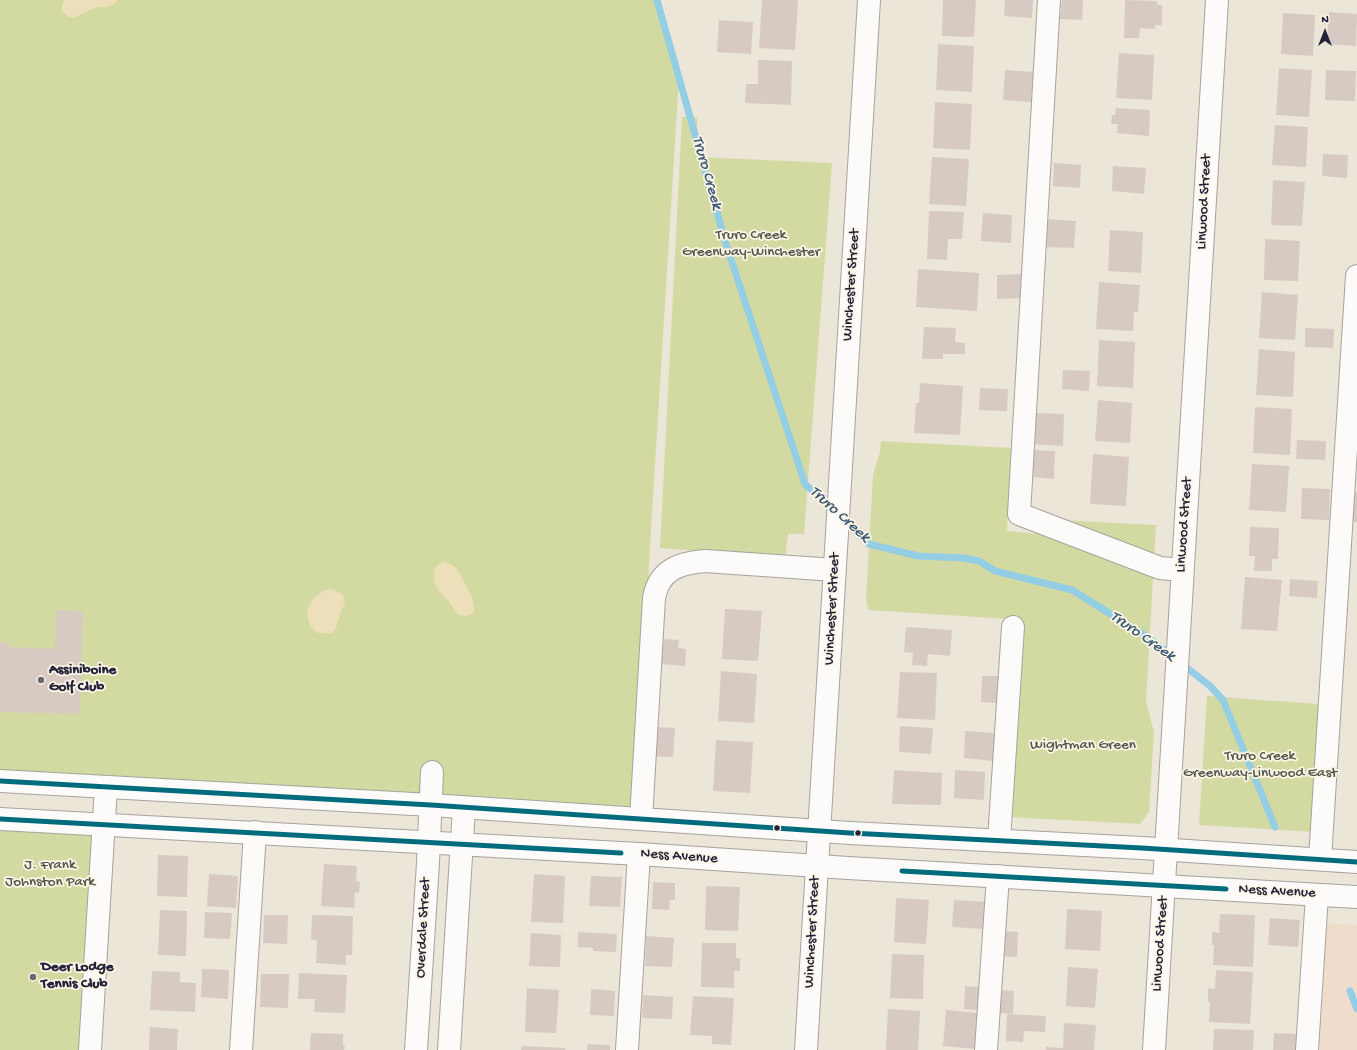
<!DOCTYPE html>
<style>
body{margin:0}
#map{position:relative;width:1357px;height:1050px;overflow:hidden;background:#ece6d9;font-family:"Gochi Hand",sans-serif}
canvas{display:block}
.north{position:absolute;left:1305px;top:12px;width:40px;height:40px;-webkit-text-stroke:3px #fcf5e5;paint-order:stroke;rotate:0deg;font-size:11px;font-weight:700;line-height:16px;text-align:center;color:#22223b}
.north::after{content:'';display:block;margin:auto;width:14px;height:18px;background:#22223b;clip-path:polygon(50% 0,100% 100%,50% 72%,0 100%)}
</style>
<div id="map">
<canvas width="1357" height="1050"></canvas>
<div class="north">N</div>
</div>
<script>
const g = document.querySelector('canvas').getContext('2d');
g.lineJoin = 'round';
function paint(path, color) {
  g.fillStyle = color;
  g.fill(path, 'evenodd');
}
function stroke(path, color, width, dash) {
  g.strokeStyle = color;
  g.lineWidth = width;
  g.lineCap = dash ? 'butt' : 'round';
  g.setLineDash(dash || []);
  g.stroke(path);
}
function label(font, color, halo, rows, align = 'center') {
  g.font = font + ' "Gochi Hand",sans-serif';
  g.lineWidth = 3.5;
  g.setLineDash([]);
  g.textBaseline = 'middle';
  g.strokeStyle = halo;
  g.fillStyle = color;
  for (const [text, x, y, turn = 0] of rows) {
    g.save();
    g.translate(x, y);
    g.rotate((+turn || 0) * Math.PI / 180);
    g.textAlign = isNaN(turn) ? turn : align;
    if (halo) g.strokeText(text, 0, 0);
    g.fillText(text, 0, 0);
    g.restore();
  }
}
const built = new Path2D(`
 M1327,923L1357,925V1050H1320Z`);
const green = new Path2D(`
 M0,0H657L679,78L649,562L641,819L0,781Z
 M682,117H697L698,157L832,163L804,534H788L785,558L660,548Z
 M881,441L1011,448L1007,531L1039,534V519L1156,525L1146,701L1154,732L1149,812L1140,824L1007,817L1023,620L868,610L866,600L873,475L880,452Z
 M1207,696L1319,704L1315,832L1199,825Z
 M0,819L104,824L90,1050H0Z`);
const sand = new Path2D(`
 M64,0H118C112,9 101,6 92,9C86,11 80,16 74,17C69,18 66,15 62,12V4Z
 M443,562C458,564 460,575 466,586C471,595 475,602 474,613L467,616L458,615C456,611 452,606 449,602C441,593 433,587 434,574C435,568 437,564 443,562Z
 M329,589C337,590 348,595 344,605C343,608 341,611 340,614C335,627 339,636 318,633C298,619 309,595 329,589Z`);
const stream = new Path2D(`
 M657,0L726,244L805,484L834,511
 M841,518L869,544L918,556L964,558L979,561L995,571L1072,590L1149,638L1173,657
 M1182,664L1210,686L1223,700L1275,827
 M1350,991L1357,1009`);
const building = new Path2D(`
 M762,0H798L795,50L759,48Z
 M943,0H976L974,37L942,36Z
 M1005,0H1033L1032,18L1004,16Z
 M1062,0H1083L1082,20L1060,19Z
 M1125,0L1157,1V5H1162V25H1155V29L1140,28L1139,38H1124Z
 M1329,12L1357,14L1356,46L1327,44Z
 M1283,13L1315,15L1313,56L1281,54Z
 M719,20L753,22L751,54L717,52Z
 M938,44L974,46L972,92L936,90Z
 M1119,53L1154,55L1152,100L1116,98Z
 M758,60L792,61L791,105L745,103L746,84H758Z
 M1279,68L1312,70L1309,117L1276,115Z
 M1005,70L1033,72L1031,102L1003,100Z
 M1326,70L1356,71L1355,101L1325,100Z
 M935,102L972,104L970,150L933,148Z
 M1116,108L1150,110L1149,136L1117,133L1118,124H1111L1112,115H1115Z
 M1275,125L1308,127L1306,167L1272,165Z
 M1323,154L1348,155L1347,178L1322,176Z
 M932,157L969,159L966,206L929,204Z
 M1054,163L1081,165L1080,188L1053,186Z
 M1113,166L1146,168L1144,194L1112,191Z
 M1273,180L1305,182L1302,226L1271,225Z
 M929,211L964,212L962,239H948L947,260L927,259Z
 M983,213L1012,215L1011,243L981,241Z
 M1046,219L1076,221L1074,248L1044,247Z
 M1110,230L1143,232L1141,273L1108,271Z
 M1265,239L1300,241L1298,281L1264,280Z
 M918,269L979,273L977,311L916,307Z
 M1021,274L1022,298L997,299V275Z
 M1099,282L1140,285L1138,312H1134L1133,331L1096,329Z
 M1262,292L1298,295L1295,340L1259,338Z
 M924,327L956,328L955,342L965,343V354H943V359H922Z
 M1305,328L1334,329L1333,348L1305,347Z
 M1099,340L1135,342L1133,388L1097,386Z
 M1259,349L1295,352L1293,397L1256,395Z
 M1063,370L1090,371L1089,391L1062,389Z
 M920,383L963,386L960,435L914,433L916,403H919Z
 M980,388L1008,389L1007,411L979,410Z
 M1098,400L1132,403L1130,443L1095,441Z
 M1255,407L1292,409L1290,455L1253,453Z
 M1034,413L1064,414L1063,446L1032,444Z
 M1297,440L1326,441L1325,460L1296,459Z
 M1032,450L1055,451L1054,479L1031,477Z
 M1093,454L1129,457L1126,506L1090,504Z
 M1252,464L1289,466L1286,512L1249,510Z
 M1302,488L1330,489L1329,520L1301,519Z
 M1353,492H1357V522H1351Z
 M1250,527L1279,528L1278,559H1272V571H1254L1255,556H1249Z
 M1245,577L1282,580L1277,631L1241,629Z
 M1290,579L1318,581L1317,598L1289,596Z
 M725,609L762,611L758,661L722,659Z
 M56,610L83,611L80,714L0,712V642H9V647L55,649Z
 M906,627L952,630L950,656L928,654L927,666L912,665L913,653L904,652Z
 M664,639L679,640L678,648L686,649L685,666L660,664L661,648H663Z
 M721,671L757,674L754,723L718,721Z
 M900,672L937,673L935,720L897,718Z
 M982,676H998L997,703L981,702Z
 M900,726L933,728L931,754L899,752Z
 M654,727L675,728L673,757L653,756Z
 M965,731L995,733L994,761L964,758Z
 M716,740L753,742L750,793L713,791Z
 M894,770L942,773L941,805L892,804Z
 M955,770L985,772L984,800L954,798Z
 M158,855L188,856L187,897L157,896Z
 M324,864L357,866L356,881L360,882L359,893L355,892L354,908L321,906Z
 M209,874L238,876L236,908L207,906Z
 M534,874L565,876L563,923L531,922Z
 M591,876L622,877L620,907L589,906Z
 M653,882L675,883V900H670L669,910L652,909Z
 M706,886L740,887L738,931L705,930Z
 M896,898L929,900L926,944L894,942Z
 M954,900L986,902L984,929L952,927Z
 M1067,909L1102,911L1100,951L1065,949Z
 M160,910L187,911L186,956L158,955Z
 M205,912L232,913L230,939L204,938Z
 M1220,914L1255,915L1253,967L1213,965L1214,945H1212V932L1219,933Z
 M264,915H288L287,944L263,943Z
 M312,915L353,916L352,955H346V965L316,963L317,940H311Z
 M1270,918L1300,920L1298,947L1268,945Z
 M1001,931L1018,932L1017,957L1000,956Z
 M578,932L617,934L616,952L593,951V948L578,947Z
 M531,933L561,935L560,967L529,966Z
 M646,936L674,938L672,967L645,966Z
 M702,943H736V958H740V971H734V988L701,987Z
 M892,954L924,955L923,999L890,998Z
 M1068,967L1098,969L1095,1008L1066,1006Z
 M202,969L229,970L228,999L201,997Z
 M1216,970L1253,972L1250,1024L1209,1022L1210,1002H1208V988L1215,989Z
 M152,971L180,972V982L196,983L195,1012L150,1010Z
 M299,973L347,975L345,1013L314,1012L315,999H298Z
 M261,974H289L288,1008L260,1007Z
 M965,986L979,987L978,1010L964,1009Z
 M527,988L559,990L556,1033L525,1032Z
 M591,989L615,991L614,1016L590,1015Z
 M1000,990L1014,991L1013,1014L999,1013Z
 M643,995L673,997L672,1019L642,1018Z
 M693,996L734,998L731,1045L712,1044V1036L690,1035Z
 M888,1009L920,1011L918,1050H886Z
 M946,1010L978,1013L975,1049L943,1046Z
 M1007,1014L1046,1016L1045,1032L1024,1031L1023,1042L1006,1041Z
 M1064,1023L1096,1025L1094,1050H1046V1047L1063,1048Z
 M150,1027L178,1029L177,1050H149Z
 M1214,1029L1254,1030L1253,1050H1213Z
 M311,1033L343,1034V1046H345L344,1050H310Z
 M1274,1033L1298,1034L1297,1050H1273Z
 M588,1044L610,1045V1050H587Z
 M522,1046L566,1048L565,1050H521Z`);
const minor = new Path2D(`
 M1049,0L1019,514L1160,568L1182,570
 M641,819L654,598C659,570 679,563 705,561L835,570
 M999,840L1013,627
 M1320,859L1357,276
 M90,1050L106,787
 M241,1050L255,832
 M416,1050L428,863L432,772
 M449,1050L464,808
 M627,1050L639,854
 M806,1050L869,0
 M986,1050L998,876
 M1154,1050L1217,0
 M1307,1050L1317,895`);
const major = new Path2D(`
 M0,781L431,805L850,833L1142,848L1357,862
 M0,819L639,854L848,868L1357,897`);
const bus1 = new Path2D(`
 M0,781L431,805L850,833L1142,848L1357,862
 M0,819L621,853
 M902,871L1226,889`);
const markers = [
 [41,680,4,"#696772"],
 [777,828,3.5,"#22223b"],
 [858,833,3.5,"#22223b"],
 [33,977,4,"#696772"]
];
const streetNames = [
 ["Linwood Street",1205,202,-87],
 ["Winchester Street",852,285,-86],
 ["Linwood Street",1185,525,-86],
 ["Winchester Street",833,609,-87],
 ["Ness Avenue",679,857,4],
 ["Ness Avenue",1277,892,3],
 ["Overdale Street",424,928,-87],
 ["Winchester Street",813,932,-87],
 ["Linwood Street",1161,944,-86]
];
const parkNames = [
 ["Truro Creek",751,236],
 ["Greenway-Winchester",751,253],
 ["Wightman Green",1083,746],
 ["Truro Creek",1260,757],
 ["Greenway-Linwood East",1260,774],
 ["J. Frank",50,866],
 ["Johnston Park",50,883]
];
const poiNames = [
 ["Assiniboine",49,671],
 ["Golf Club",49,688],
 ["Deer Lodge",41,968],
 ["Tennis Club",41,985]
];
const waterNames = [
 ["Truro Creek",706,173,74],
 ["Truro Creek",839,515,42],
 ["Truro Creek",1142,637,35]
];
paint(built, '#f0dccb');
paint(green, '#d3daa1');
paint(sand, '#eddfb9');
stroke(stream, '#93cee5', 7);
paint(building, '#d7cac3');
stroke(minor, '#a6a29e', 24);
stroke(major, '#a6a29e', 24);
stroke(minor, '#fcfbf9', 22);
stroke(major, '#fcfbf9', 22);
stroke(bus1, '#026c7e', 5);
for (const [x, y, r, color] of markers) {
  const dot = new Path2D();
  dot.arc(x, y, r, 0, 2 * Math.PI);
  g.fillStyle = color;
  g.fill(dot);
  stroke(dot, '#fcf5e5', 1.5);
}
label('15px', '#22223b', '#fcf5e5', streetNames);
label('15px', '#51574c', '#fcf5e5', parkNames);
label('bold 15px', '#22223b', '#fcf5e5', poiNames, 'left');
label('italic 16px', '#3c5b78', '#fcf5e5', waterNames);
</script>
